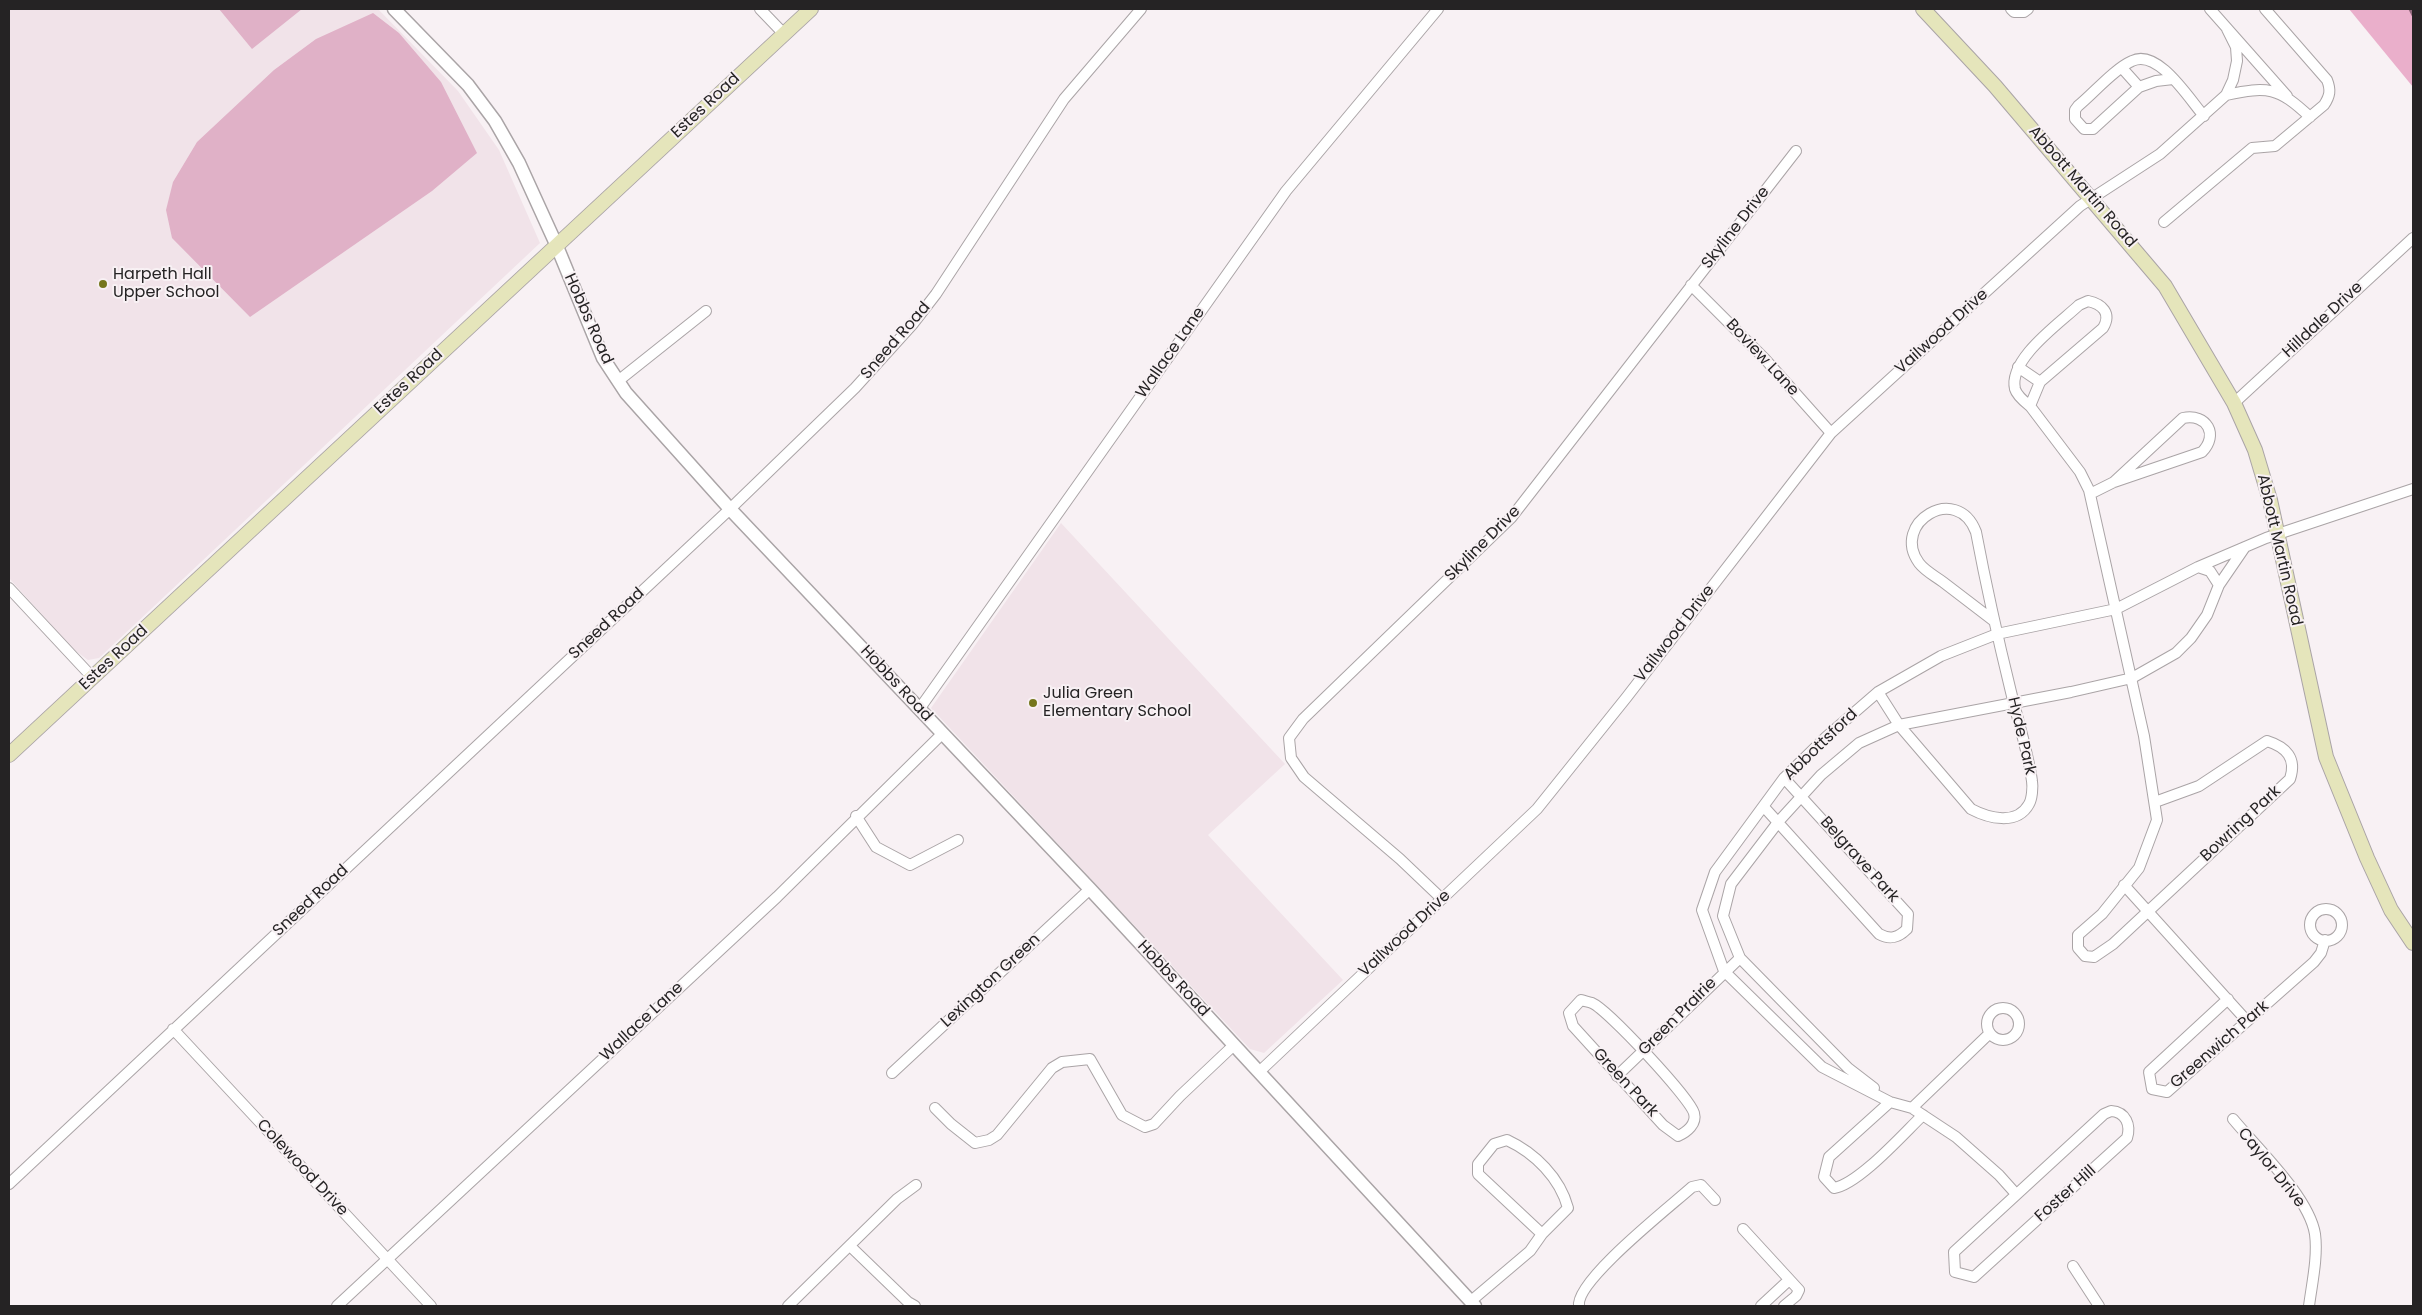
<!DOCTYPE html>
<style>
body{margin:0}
#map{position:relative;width:2422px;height:1315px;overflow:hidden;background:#f8f1f4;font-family:Poppins,sans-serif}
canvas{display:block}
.frame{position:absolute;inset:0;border:10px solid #252324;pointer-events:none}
</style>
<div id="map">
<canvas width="2422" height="1315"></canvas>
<div class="frame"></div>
</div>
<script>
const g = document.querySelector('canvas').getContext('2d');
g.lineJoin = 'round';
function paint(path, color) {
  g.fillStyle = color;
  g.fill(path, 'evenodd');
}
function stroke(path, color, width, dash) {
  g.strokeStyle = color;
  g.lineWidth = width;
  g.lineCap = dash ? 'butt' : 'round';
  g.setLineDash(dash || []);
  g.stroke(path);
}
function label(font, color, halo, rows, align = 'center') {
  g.font = font + ' Poppins,sans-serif';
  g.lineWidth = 4;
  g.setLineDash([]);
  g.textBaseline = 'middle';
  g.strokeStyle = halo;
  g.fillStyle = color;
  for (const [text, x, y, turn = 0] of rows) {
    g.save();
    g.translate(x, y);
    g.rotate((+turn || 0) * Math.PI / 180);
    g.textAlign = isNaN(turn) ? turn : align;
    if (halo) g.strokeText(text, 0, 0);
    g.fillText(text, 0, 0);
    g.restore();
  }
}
const built = new Path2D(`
 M9,9H378L458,91L499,150L540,243L99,658L88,660L73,649L9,578Z
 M1061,523L1285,764L1208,835L1343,980L1264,1053L1250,1049L931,708Z`);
const green = new Path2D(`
 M219,9H302L252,49Z
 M373,13L399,33L441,82L477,153L432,191L250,317L172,238L166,210L173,182L197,142L274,70L316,39Z`);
const forest = new Path2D(`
 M2349,9H2413V87Z`);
const stream = new Path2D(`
 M2410,9L2413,15`);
const minor = new Path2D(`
 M760,9L784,34
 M2011,9L2014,12H2024L2028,9
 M2210,9L2287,96
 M2122,68L2139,87
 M2173,79L2156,81L2139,87L2093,129H2084L2075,119V110L2078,106C2094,93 2114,69 2132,61C2158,48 2189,99 2204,116
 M2226,95C2268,86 2278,87 2310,117
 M2164,222L2252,148L2275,146L2324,105C2330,96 2331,90 2327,80L2265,9
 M1691,285L1765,359L1831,433
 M2018,367L2040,382
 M618,381L706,311
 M2234,403L2413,238
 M2030,406L2040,382L2103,328C2112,313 2102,304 2088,301L2079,305C2060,323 2008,359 2015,389C2017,396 2025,402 2030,406L2080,472L2089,490L2144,736L2157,820L2139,868L2102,914L2078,935V948L2085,956L2094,957L2113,944L2290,779C2297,758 2286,747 2267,741L2199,786L2155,802
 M2090,494L2114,482L2202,452C2219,435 2207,413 2183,418L2114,482
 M2219,585L2245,547
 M9,588L93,678
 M1878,692L1899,725L1971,809C1988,818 2017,826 2029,804C2032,799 2033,787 2032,781C2028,752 2018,721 2011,692C1998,639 1986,585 1976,532C1957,482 1890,523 1919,563C1925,571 1935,576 1943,582C1960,595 1977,608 1994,621
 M920,708L1286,191L1438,9
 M1764,807L1879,934C1890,940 1898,938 1907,929L1908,914L1784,778
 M856,816L876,847L910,865L958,840
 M2124,885L2247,1021
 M1442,899L1400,859L1304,777L1291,758L1289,738L1303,719L1511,518L1796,151
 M2310 925a16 16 0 1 1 32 0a16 16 0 1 1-32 0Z
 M2228,999L2149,1072L2152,1089L2167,1092L2314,962L2321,953L2325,940
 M1581,1000C1584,1001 1589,1002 1592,1003C1608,1010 1689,1097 1694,1113C1697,1124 1687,1132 1678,1136L1663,1125L1573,1026L1569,1013Z
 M1987 1024a16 16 0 1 1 32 0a16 16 0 1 1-32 0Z
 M173,1029L431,1306
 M1259,1072L1537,809L1626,698L1831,433L2080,206L2160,154L2226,95L2233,80L2237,61L2236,47L2227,29
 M892,1073L1090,889
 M1617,1076L1740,958
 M1874,1088L1848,1068L1740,958L1723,916L1731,884L1779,821L1821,775L1859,743L1899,725L2071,692L2132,678L2176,653L2191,638L2207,615L2219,585L2210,571L2198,567
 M1890,1102L1829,1157L1824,1177L1834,1188C1859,1184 1904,1133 1923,1115
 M935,1108L951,1124L975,1143L989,1140L997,1135L1052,1068L1062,1062L1090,1059L1122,1115L1145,1127L1154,1124L1180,1096L1234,1045
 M1912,1108L1990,1033
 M2111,1111C2126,1112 2131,1125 2127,1138L1974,1277L1955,1272L1954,1252L2104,1114Z
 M2233,1119C2257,1148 2309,1197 2315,1234C2318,1257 2312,1283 2309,1306
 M9,1184L730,509L855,388L912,325L936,294L1064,99L1141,9
 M2016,1194L1999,1175L1956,1137L1912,1108L1890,1102L1822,1067L1724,971L1702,910L1715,872L1784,778L1826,737L1878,692L1941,656L1997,634L2116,609L2198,567L2266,538L2413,489
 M1743,1229L1799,1290L1796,1296L1784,1306
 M850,1246L908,1302L915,1306
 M2073,1266L2099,1306
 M1471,1301L1530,1251L1542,1234L1478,1174V1164L1494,1144L1507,1140C1535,1153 1560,1178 1568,1208L1542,1234
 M337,1306L777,897L943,733
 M788,1306L897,1199L916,1185
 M1579,1306C1575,1281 1671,1206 1692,1187L1701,1185L1715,1200
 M1761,1306L1789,1280`);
const tertiary = new Path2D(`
 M394,9L468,85L495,121L519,163L556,244L603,358L626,393L730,509L1090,889L1475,1306`);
const secondary = new Path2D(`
 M1923,9L1995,86L2165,286L2234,403L2255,450L2270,500L2326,757L2367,858L2391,910L2413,943
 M9,755L811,9`);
const markers = [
 [103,284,5,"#75761c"],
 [1033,703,5,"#75761c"]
];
const streetNames = [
 ["Estes Road",706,106,-43],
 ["Abbott Martin Road",2082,187,49],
 ["Skyline Drive",1736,228,-52],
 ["Hobbs Road",588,319,66],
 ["Hilldale Drive",2323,320,-43],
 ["Vailwood Drive",1942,332,-42],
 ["Sneed Road",896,341,-49],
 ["Wallace Lane",1171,353,-55],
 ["Boview Lane",1762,358,47],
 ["Estes Road",409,382,-43],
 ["Skyline Drive",1483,544,-45],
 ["Abbott Martin Road",2279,550,77],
 ["Sneed Road",607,624,-43],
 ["Vailwood Drive",1675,634,-52],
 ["Estes Road",114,658,-43],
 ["Hobbs Road",896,684,47],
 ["Hyde Park",2021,736,77],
 ["Abbottsford",1821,745,-44],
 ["Bowring Park",2241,824,-43],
 ["Belgrave Park",1859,860,48],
 ["Sneed Road",311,901,-43],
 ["Vailwood Drive",1405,934,-43],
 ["Hobbs Road",1173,979,47],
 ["Lexington Green",991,981,-43],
 ["Green Prairie",1678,1017,-45],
 ["Wallace Lane",642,1022,-43],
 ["Greenwich Park",2220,1045,-41],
 ["Green Park",1625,1083,47],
 ["Colewood Drive",302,1168,47],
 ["Caylor Drive",2271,1168,51],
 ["Foster Hill",2066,1194,-42]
];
const poiNames = [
 ["Harpeth Hall",113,275],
 ["Upper School",113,293],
 ["Julia Green",1043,694],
 ["Elementary School",1043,712]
];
paint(built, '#f1e3e9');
paint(green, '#e0b1c7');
paint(forest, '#eaafcb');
stroke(stream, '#90687c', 3);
stroke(minor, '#aaa4a6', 12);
stroke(tertiary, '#aaa4a6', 15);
stroke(secondary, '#aaa4a6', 16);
stroke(minor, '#fff', 10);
stroke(tertiary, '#fff', 12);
stroke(secondary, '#e5e5bb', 14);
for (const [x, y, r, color] of markers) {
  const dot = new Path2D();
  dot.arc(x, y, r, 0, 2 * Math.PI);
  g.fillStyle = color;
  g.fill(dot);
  stroke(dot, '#f8f1f4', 2);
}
label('16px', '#252324', '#f8f1f4', streetNames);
label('16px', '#252324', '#f8f1f4', poiNames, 'left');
</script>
